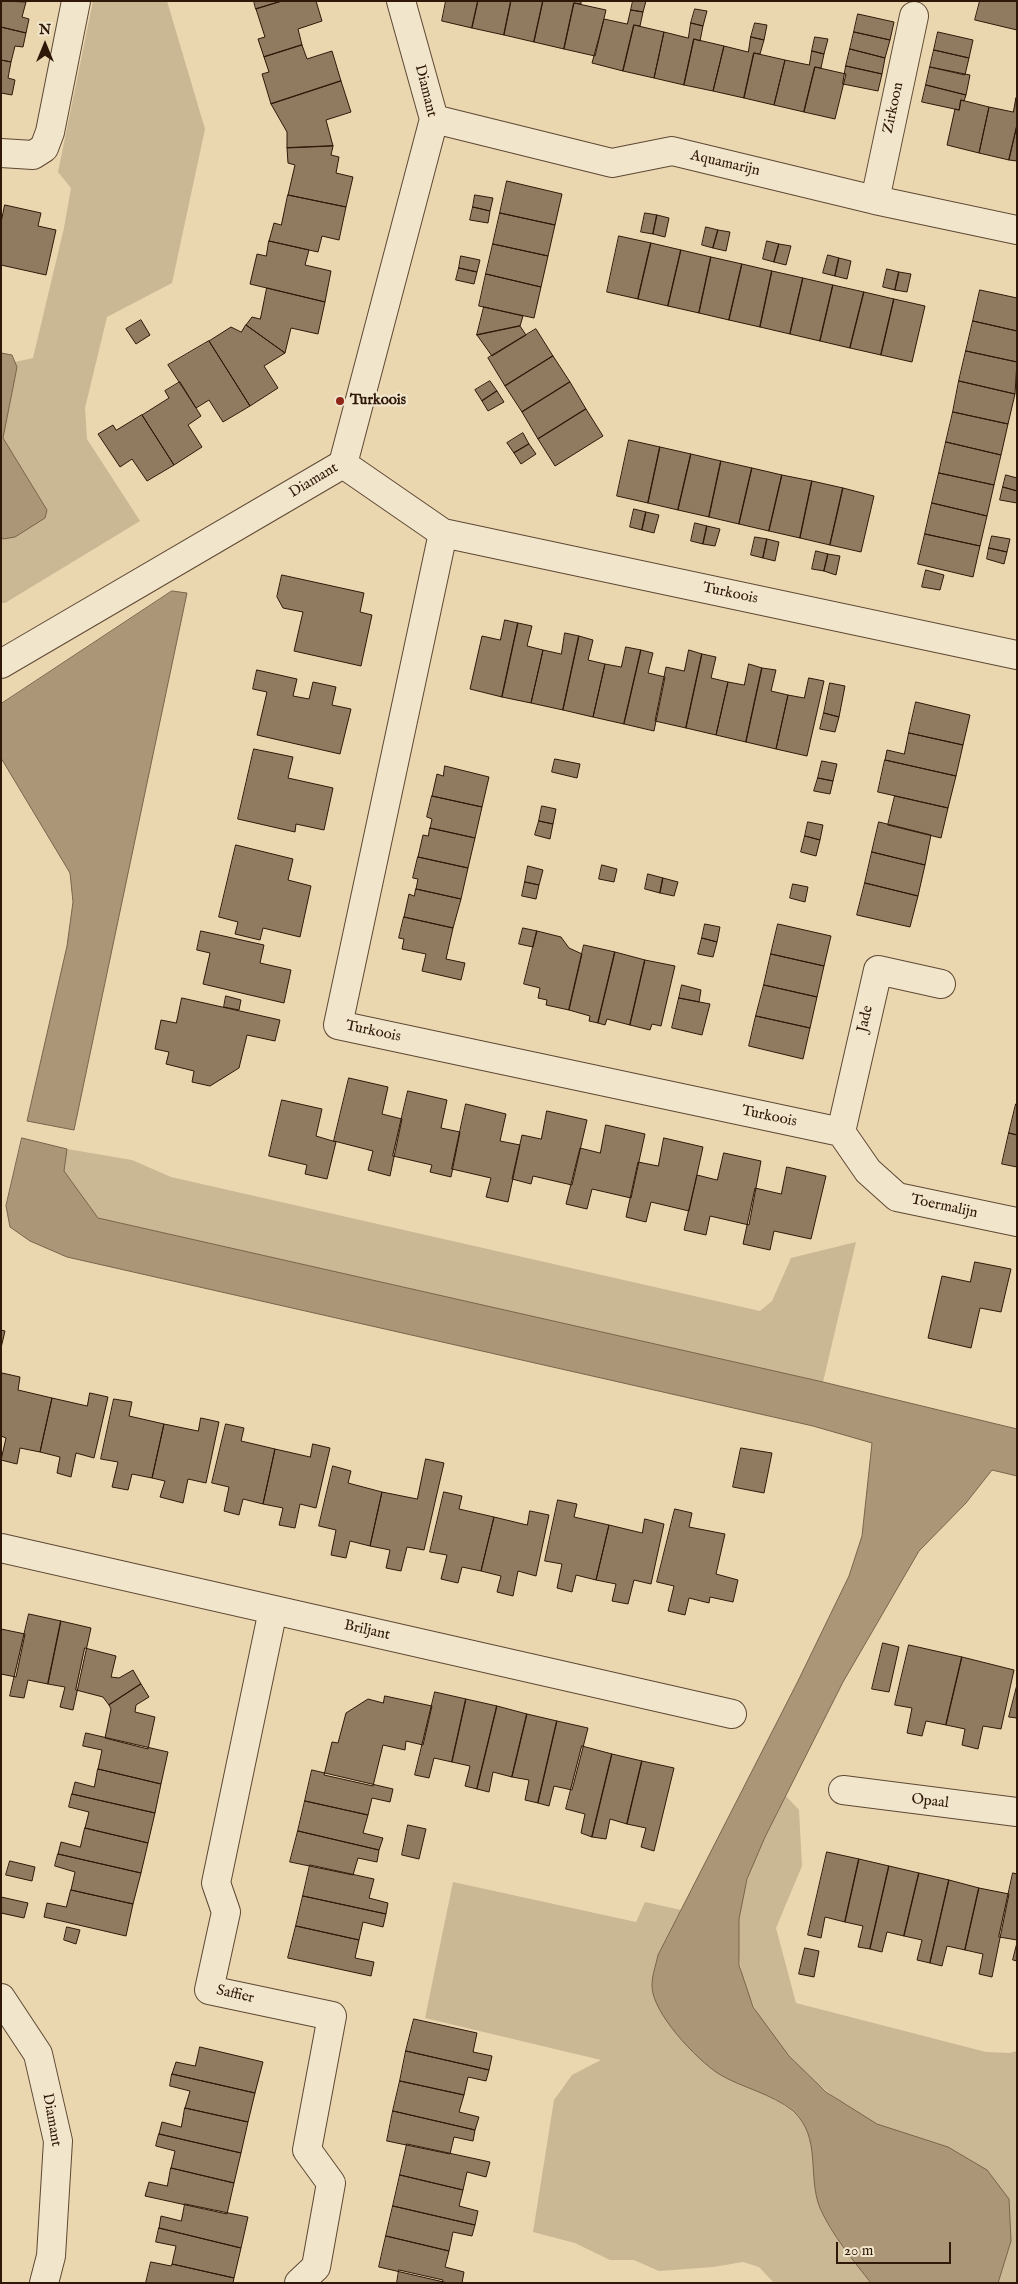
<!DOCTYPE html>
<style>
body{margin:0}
#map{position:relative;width:1018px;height:2284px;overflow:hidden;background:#ead7b0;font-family:"IM FELL English",serif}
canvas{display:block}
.frame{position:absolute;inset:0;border:2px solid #301809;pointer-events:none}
.north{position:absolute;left:20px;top:20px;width:50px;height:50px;-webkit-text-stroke:4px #f1e5cc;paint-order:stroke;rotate:0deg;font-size:14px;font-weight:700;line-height:20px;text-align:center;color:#301809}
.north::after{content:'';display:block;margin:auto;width:18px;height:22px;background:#301809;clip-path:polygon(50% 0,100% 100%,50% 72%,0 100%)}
.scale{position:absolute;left:836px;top:2242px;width:115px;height:22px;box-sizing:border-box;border:2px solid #301809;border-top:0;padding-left:6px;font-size:15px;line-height:18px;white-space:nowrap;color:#301809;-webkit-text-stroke:4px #f1e5cc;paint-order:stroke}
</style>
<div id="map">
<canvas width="1018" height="2284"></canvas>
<div class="frame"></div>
<div class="north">N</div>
<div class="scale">20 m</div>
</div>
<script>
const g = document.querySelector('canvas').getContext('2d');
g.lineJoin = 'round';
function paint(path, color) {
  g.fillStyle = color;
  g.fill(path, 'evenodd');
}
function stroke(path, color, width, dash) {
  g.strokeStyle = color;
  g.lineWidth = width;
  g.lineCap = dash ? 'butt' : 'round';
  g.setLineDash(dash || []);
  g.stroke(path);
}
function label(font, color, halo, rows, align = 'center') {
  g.font = font + ' "IM FELL English",serif';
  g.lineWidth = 4.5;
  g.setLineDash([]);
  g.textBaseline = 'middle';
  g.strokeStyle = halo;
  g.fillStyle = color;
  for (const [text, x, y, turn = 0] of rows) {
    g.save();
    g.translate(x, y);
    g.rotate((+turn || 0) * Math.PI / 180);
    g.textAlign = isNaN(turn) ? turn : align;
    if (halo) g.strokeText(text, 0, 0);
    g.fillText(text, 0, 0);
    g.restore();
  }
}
const green = new Path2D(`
 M93,1H167L205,129L172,283L107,317L85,408L87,439L140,521L5,603H1V536L3,539L45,518L47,510L2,438L17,367L15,362L33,358L64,228L71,188L58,172Z
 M67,1149L132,1160L171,1177L760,1311L772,1301L791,1258L856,1242L823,1382L98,1218L64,1171Z
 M786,1796L799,1810L802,1866L776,1928L796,2003L986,2052L1010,2053L1017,2051V2283H998L948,2147C925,2139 897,2134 876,2123C828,2098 780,2055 754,2007C740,1982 736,1947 739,1919C744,1874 766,1835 786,1796Z
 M453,1882L636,1922L645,1902L681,1910L658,1955L719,2074C745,2084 805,2107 811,2138C815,2160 812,2185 820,2206C830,2235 853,2260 871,2283H774L759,2267L743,2262L713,2267L659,2271L634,2260H610L575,2243L533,2232L554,2100L572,2075L601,2060L425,2018Z`);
const water = new Path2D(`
 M1,353L12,355L17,367L3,438L47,510L45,518L15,537L3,539L1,536Z
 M172,591L187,593L74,1130L27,1121L67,946L73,902L70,873L1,758V704Z
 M22,1138L67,1149L64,1171L98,1218L823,1382L1017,1429V1476L992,1470L966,1503L919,1551L843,1682L765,1837L747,1879L739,1919V1965L753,2007L789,2056L826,2092L877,2124L948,2147L987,2170L1009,2199L1011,2241L998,2283H871C852,2259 832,2235 820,2208C807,2176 822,2137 793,2111C771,2093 742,2088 719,2074C697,2060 651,2012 652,1985C652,1975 656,1965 658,1955L798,1681L849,1576L862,1536L872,1443L813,1426L67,1257L30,1241L10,1227L6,1206Z`);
const building = new Path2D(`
 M1,1L26,2L22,17L29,19L26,33L1,27Z
 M254,1H282L256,9Z
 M282,1H316L322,21L298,29L302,45L264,57L258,39L265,37L256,9Z
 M446,1H478L472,28L442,21Z
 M478,1H511L504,35L472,28Z
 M511,1H543L534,42L504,35Z
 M543,1H581V4L574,3L564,49L534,42Z
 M633,1H646L643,12L631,10Z
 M980,1H1017V30L975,20Z
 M574,3L606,10L595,56L564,49Z
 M695,9L707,11L703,26L691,23Z
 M631,10L643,12L640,26L634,25L623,71L592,63L604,19L627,24Z
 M858,14L894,22L890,40L854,32Z
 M691,23L703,26L700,41L694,39L684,85L654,78L664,32L688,38Z
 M755,23L767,25L764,40L751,37Z
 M634,25L664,32L654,78L623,71Z
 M1,27L26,33L23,47L15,46L11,62L1,60Z
 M854,32L890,40L885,58L850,49Z
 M938,32L973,40L969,58L934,50Z
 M751,37L764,40L760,54L754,53L744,98L713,91L724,46L748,52Z
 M815,37L828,39L824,54L812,51Z
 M694,39L724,46L713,91L684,85Z
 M302,45L307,59L332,51L341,81L271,104L262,74L269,72L264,57Z
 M850,49L885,58L882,74L846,66Z
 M934,50L969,58L965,75L930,67Z
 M812,51L824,54L821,68L815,67L804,112L774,105L785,60L809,65Z
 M754,53L785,60L774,105L744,98Z
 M1,60L11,62L8,78L15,80L12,95L1,93Z
 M846,66L882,74L878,91L843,84Z
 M815,67L846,74L835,119L804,112Z
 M930,67L970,75L966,95L926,85Z
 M341,81L351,112L326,120L333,146L287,148V132L271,104Z
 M926,85L966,95L964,101L961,100L959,110L922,102Z
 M1016,98L1017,125L1009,160L979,153L989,107L1013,112Z
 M961,100L989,107L979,153L947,145L955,109L959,110Z
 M1017,125V161L1009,160Z
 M333,146L331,155L339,157L336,173L353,177L346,207L288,195L295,165L288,163L287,148Z
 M507,181L562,194L555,225L500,213Z
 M288,195L346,207L339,240L322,236L318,252L269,241L274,223L281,225Z
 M475,195L493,198L490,211L473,207Z
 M5,205L41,213L38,226L56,230L46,275L1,265V223Z
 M473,207L490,211L488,223L470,220Z
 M500,213L555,225L548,256L493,244Z
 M645,213L657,215L653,234L641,232Z
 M657,215L669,218L665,237L653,234Z
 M706,227L718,230L713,248L702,245Z
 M718,230L730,232L726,251L713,248Z
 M619,236L651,243L638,299L607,292Z
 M269,241L309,250L305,265L331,271L325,302L250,284L257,254L266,256Z
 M767,241L779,244L774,262L763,259Z
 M651,243L681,250L668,306L638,299Z
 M493,244L548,256L541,287L486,274Z
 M779,244L791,246L786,265L774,262Z
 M681,250L711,257L699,313L668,306Z
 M828,255L839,258L835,276L823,273Z
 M461,256L480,260L477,272L459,268Z
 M711,257L742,264L729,320L699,313Z
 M839,258L851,261L847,279L835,276Z
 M742,264L772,271L760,327L729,320Z
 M459,268L477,272L474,284L456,280Z
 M887,269L899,272L895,290L883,287Z
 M772,271L803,278L790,334L760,327Z
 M899,272L911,274L907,292L895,290Z
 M486,274L541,287L534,318L479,306Z
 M803,278L833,285L820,341L790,334Z
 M833,285L864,292L850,348L820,341Z
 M267,288L325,302L318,334L291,328L285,353L246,325L252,317L260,319Z
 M980,290L1017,298V331L973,321Z
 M864,292L894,299L881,355L850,348Z
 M894,299L925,306L912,362L881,355Z
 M484,307L523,316L520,326L477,335Z
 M141,320L150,335L136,344L126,329Z
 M973,321L1017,331V362L966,351Z
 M246,325L285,353L264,366L278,388L250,406L209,341L231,327L241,332Z
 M520,326L526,335L492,356L477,335Z
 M536,329L553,356L505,386L488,358Z
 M209,341L250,406L223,422L209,400L196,408L168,365Z
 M966,351L1017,362L1015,394L959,381Z
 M553,356L570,382L522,412L505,386Z
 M490,381L497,391L482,401L475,390Z
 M959,381L1015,394L1008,424L953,412Z
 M180,382L201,416L188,425L202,447L174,465L142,415L169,398L165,391Z
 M570,382L586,409L538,439L522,412Z
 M497,391L504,402L488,411L482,401Z
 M586,409L603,436L555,466L538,439Z
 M953,412L1008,424L1001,455L946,442Z
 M142,415L174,465L147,481L132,459L120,467L98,434L113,425L116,430Z
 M523,433L529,444L514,453L507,443Z
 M629,440L660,447L648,503L617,496Z
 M946,442L1001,455L994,485L939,473Z
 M529,444L536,454L521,464L514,453Z
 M660,447L691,454L678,510L648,503Z
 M691,454L721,461L709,517L678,510Z
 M721,461L752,468L739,524L709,517Z
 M752,468L782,475L769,531L739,524Z
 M939,473L994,485L987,516L932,503Z
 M782,475L812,481L800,538L769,531Z
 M1006,475L1017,478V491L1003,487Z
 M812,481L843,488L830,545L800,538Z
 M1003,487L1017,491V503L1000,500Z
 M843,488L874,496L861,552L830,545Z
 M932,503L987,516L980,546L925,534Z
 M634,509L646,512L642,530L630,527Z
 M646,512L659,515L654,533L642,530Z
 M695,523L707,526L703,544L691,541Z
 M707,526L720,529L715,546L703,544Z
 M925,534L980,546L973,577L918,564Z
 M992,536L1010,539L1007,552L989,548Z
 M755,537L767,539L763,558L751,555Z
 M767,539L779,542L775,561L763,558Z
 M989,548L1007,552L1004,564L987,559Z
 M816,551L828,554L824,571L812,569Z
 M828,554L840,556L836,575L824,571Z
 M926,570L944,575L940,590L922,587Z
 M282,575L364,593L360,612L372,615L361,666L294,651L303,612L283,608L277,597Z
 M505,620L518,623L502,697L470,689L482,636L500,640Z
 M518,623L532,626L527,646L543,650L531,703L502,697Z
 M565,633L579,636L563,710L531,703L543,650L561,654Z
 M579,636L593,640L588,660L605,664L593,717L563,710Z
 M626,647L641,650L624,724L593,717L605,664L621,667Z
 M641,650L653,653L648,673L665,677L654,731L624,724Z
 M689,650L702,654L686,728L655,721L666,667L684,671Z
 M702,654L716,657L711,678L728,682L716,735L686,728Z
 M749,664L762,668L746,742L716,735L728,682L744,685Z
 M762,668L776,670L771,691L788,695L776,749L746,742Z
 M257,670L297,679L293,696L309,699L313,682L336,687L332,705L351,709L340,754L257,735L267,692L253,689Z
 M809,678L824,681L807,756L776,749L788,695L804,698Z
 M830,683L845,686L839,717L824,713Z
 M916,702L970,715L963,745L909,733Z
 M824,713L839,717L835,732L820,729Z
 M909,733L963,745L956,776L885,760L887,750L904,754Z
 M254,749L293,757L288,778L333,788L324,830L296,824L295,832L238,819Z
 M555,759L580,764L577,778L552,772Z
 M885,760L956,776L948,808L878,792Z
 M822,761L837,764L833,781L818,778Z
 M445,766L489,777L482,807L432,796L437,774L443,776Z
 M818,778L833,781L830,794L814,791Z
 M432,796L482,807L475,838L430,828L432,819L427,817Z
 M895,796L948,808L941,838L888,825Z
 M542,806L556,809L553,824L539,821Z
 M539,821L553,824L550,839L535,835Z
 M808,822L823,825L820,840L805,836Z
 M879,822L931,835L925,865L872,852Z
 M430,828L475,838L468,868L418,857L423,835L428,836Z
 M805,836L820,840L816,856L801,852Z
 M236,845L293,859L288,880L311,886L300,937L263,928L260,940L235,934L238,922L219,917Z
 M872,852L925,865L918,896L865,883Z
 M418,857L468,868L461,899L416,889L418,879L413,878Z
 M602,865L617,869L614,882L599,879Z
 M528,866L543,870L539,885L525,882Z
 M648,874L663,878L660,893L645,889Z
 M663,878L678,882L674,896L660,893Z
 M525,882L539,885L536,899L522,896Z
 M865,883L918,896L910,927L857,915Z
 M793,884L808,887L805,902L790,898Z
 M416,889L461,899L453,928L404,917L409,894L414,896Z
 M404,917L453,928L446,959L465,963L461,980L422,971L426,954L402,949L404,939L399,938Z
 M705,924L720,927L717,942L702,938Z
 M778,924L831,936L824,966L771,954Z
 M523,928L537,931L533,947L519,944Z
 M201,931L264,945L260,963L291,970L284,1003L203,984L210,953L197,950Z
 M537,931L561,937L569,948L582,954L569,1010L546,1005L547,1000L538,998L540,988L524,984Z
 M702,938L717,942L713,957L698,954Z
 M584,945L615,952L598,1023L589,1021L590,1016L569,1010Z
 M615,952L645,960L630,1025L607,1019L605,1025L598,1023Z
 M771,954L824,966L817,997L764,985Z
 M645,960L675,966L661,1026L652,1024L650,1030L630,1025Z
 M682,985L701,990L699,1002L679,998Z
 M764,985L817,997L810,1028L756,1016Z
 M226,996L241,1000L239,1010L224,1007Z
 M182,998L280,1020L275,1041L247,1035L239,1068L210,1086L192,1082L194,1071L166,1064L169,1052L155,1049L161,1020L176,1023Z
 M679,998L710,1004L702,1035L672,1028Z
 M756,1016L810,1028L803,1059L749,1046Z
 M349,1078L388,1087L382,1114L402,1119L390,1176L368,1170L373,1151L334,1141Z
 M408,1091L447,1100L441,1128L460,1132L451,1177L430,1172L432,1165L393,1156Z
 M282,1100L322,1109L316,1136L336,1142L327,1179L305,1174L307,1165L269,1156Z
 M466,1104L506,1114L500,1141L520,1145L508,1202L486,1197L491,1178L452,1169Z
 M1016,1104H1017V1135L1009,1133Z
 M547,1111L587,1120L572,1185L533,1176L531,1184L512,1179L522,1135L541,1139Z
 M606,1125L645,1134L631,1198L592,1189L587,1209L566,1204L580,1148L600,1153Z
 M1009,1133L1017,1135V1167L1002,1164Z
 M664,1138L703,1147L689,1211L651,1202L646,1222L626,1217L638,1162L658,1166Z
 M724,1153L761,1161L749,1225L710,1216L706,1235L684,1230L697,1175L717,1180Z
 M787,1167L826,1176L811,1239L774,1231L770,1250L743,1244L755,1188L781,1194Z
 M975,1262L1011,1269L1001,1312L980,1308L971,1348L928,1338L942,1276L970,1282Z
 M1,1330L5,1331L1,1348Z
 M2,1373L20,1377L18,1390L52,1398L40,1452L20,1448L17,1464L1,1460L6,1438L1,1436Z
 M90,1393L108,1397L94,1458L76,1453L71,1477L57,1473L60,1457L40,1452L52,1398L87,1406Z
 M114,1399L132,1402L129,1416L164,1424L152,1478L132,1474L128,1490L112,1487L118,1462L101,1459Z
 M201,1418L219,1422L206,1483L188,1479L183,1503L160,1497L165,1481L152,1478L164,1424L198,1431Z
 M226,1424L244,1428L241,1441L275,1449L263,1504L243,1499L239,1515L224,1511L229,1487L212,1483Z
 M313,1444L330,1448L316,1508L300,1504L295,1528L279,1525L283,1508L263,1504L275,1449L310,1457Z
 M741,1448L772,1453L764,1493L733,1487Z
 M426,1459L444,1463L424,1550L407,1547L401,1571L386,1568L390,1550L370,1546L382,1492L417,1499Z
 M333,1466L351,1471L348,1483L382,1492L370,1546L350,1541L346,1558L331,1555L336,1530L319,1526Z
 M444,1492L462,1496L459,1509L494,1517L481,1571L462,1567L458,1583L441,1579L447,1555L430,1552Z
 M558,1500L577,1504L574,1517L609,1525L596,1580L576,1575L572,1592L557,1588L562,1564L545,1561Z
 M675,1509L692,1513L689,1527L725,1534L716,1574L738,1580L733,1602L710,1597L709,1603L689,1598L685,1615L668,1611L674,1586L657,1582Z
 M530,1511L549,1515L536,1576L518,1571L513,1596L497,1592L501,1576L481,1571L494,1517L527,1525Z
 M645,1519L664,1524L651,1584L634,1580L628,1604L612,1601L616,1584L596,1580L609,1525L642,1533Z
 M29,1614L61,1621L48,1684L28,1680L24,1698L10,1696Z
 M61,1621L91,1628L73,1710L60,1707L65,1687L48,1684Z
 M1,1629L25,1634L16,1677L1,1674Z
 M883,1643L899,1647L889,1692L872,1689Z
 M909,1645L962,1657L946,1725L926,1721L922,1736L907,1733L912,1708L895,1705Z
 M85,1648L116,1656L111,1677L119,1678L133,1670L141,1684L109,1705L103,1697L76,1690Z
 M962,1657L1014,1670L1001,1729L983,1726L978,1749L962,1745L965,1729L946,1725Z
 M141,1684L149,1697L136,1705L135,1712L155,1717L148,1749L105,1738L111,1709L109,1705Z
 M1017,1685V1718L1009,1717Z
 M435,1692L466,1699L452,1762L434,1758L429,1778L415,1775Z
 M385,1696L432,1706L423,1745L406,1741L405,1750L383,1745L373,1786L324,1775L332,1742L338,1743L346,1713L368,1699L383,1703Z
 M466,1699L497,1706L477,1789L465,1786L470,1766L452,1762Z
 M497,1706L527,1714L512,1777L493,1772L489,1792L477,1789Z
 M527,1714L557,1721L538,1803L525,1800L529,1780L512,1777Z
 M557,1721L588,1728L572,1790L554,1786L549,1806L538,1803Z
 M86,1733L168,1752L161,1784L98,1769L102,1750L83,1746Z
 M582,1746L612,1754L592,1837L581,1833L585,1814L566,1809Z
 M612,1754L642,1761L627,1824L610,1819L606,1839L592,1837Z
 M642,1761L674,1768L654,1851L641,1847L646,1828L627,1824Z
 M98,1769L161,1784L155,1813L72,1794L75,1782L94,1787Z
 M312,1770L393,1789L390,1802L372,1798L368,1815L305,1801Z
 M72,1794L155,1813L148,1843L85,1828L89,1812L69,1807Z
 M305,1801L368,1815L363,1833L383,1838L379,1850L298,1831Z
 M408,1825L426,1829L419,1859L402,1855Z
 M85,1828L148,1843L141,1873L58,1854L61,1842L80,1847Z
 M298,1831L379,1850L377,1862L358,1858L353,1875L290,1862Z
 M827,1852L859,1859L845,1922L825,1917L821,1938L808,1935Z
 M58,1854L141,1873L133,1904L71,1890L75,1872L55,1866Z
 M859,1859L889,1866L870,1949L858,1947L863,1926L845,1922Z
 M10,1861L35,1867L32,1881L6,1875Z
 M310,1865L374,1879L369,1898L388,1903L386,1914L303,1896Z
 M889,1866L919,1873L904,1936L887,1932L882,1952L870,1949Z
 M919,1873L949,1880L930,1963L917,1960L922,1940L904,1936Z
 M1013,1873L1017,1874V1940L999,1937Z
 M949,1880L979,1888L965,1950L947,1946L942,1966L930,1963Z
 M979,1888L1009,1894L992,1977L979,1974L983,1954L965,1950Z
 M71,1890L133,1904L126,1936L44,1917L47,1903L66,1907Z
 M303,1896L386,1914L383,1927L363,1922L359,1940L296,1926Z
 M1,1897L28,1903L24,1918L1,1913Z
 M296,1926L359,1940L355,1958L374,1962L371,1976L288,1958Z
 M67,1927L80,1930L76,1944L64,1940Z
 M1017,1943V1961L1013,1960Z
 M805,1948L819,1951L814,1977L799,1974Z
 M414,2019L477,2033L473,2052L492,2056L489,2070L406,2051Z
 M200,2047L263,2062L255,2093L172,2074L176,2062L195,2066Z
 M406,2051L489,2070L486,2081L468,2077L464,2095L400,2081Z
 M172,2074L255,2093L248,2122L185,2108L190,2091L170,2086Z
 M400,2081L464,2095L459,2112L479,2117L475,2130L393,2111Z
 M185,2108L248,2122L241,2153L159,2134L162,2122L181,2127Z
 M393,2111L475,2130L473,2141L454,2137L450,2154L387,2141Z
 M159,2134L241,2153L234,2183L171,2168L175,2151L156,2146Z
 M407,2144L490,2162L486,2177L467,2172L463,2190L400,2175Z
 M171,2168L234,2183L227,2214L145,2196L149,2182L167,2186Z
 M400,2175L463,2190L459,2206L478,2211L475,2225L393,2206Z
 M185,2204L248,2217L241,2248L159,2228L161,2216L181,2221Z
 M393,2206L475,2225L472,2236L453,2232L449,2251L386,2236Z
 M159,2228L241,2248L234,2278L172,2264L176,2246L156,2242Z
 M386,2236L449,2251L445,2267L464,2272L462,2283H448L379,2267Z
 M151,2262L171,2266L172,2264L234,2278L233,2283H146Z
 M399,2270L443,2280L442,2283H397Z`);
const minor = new Path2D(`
 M434,119L612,163L672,151L875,200L1017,230
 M1,153L33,155L44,148L50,132L76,1
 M875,200L914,16
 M343,464L443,533L1017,655
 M443,533L338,1025L841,1132
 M1,664L343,464L434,119L401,1
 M841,1132L878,970L941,984
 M841,1132L868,1171L897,1197L1017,1222
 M1,1548L732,1714
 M273,1610L216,1883L226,1912L209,1990L332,2016L307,2150L331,2183L316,2267L299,2283
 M843,1790L1017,1812
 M1,1998L38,2054L58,2141L51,2256L44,2283`);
const markers = [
 [340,401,5,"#8f2418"]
];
const streetNames = [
 ["Diamant",425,91,76],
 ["Zirkoon",894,108,-78],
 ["Aquamarijn",725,164,13],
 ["Diamant",314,481,-31],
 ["Turkoois",730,594,12],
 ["Jade",866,1019,-77],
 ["Turkoois",373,1032,12],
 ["Turkoois",769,1117,12],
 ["Toermalijn",944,1207,12],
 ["Briljant",367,1631,13],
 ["Opaal",930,1802,7],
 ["Saffier",235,1995,13],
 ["Diamant",51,2120,80]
];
const poiNames = [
 ["Turkoois",350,401]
];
paint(green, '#cab794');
paint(water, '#ab9677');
stroke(water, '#7a644b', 1);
paint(building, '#917b60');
stroke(building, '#301809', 1);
stroke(minor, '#5e4833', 30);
stroke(minor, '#f1e5cc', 28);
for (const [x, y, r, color] of markers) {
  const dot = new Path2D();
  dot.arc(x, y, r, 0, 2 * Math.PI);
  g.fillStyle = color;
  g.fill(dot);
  stroke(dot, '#f1e5cc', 2);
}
label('15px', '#301809', '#f1e5cc', streetNames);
label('bold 15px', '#301809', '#f1e5cc', poiNames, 'left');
</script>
